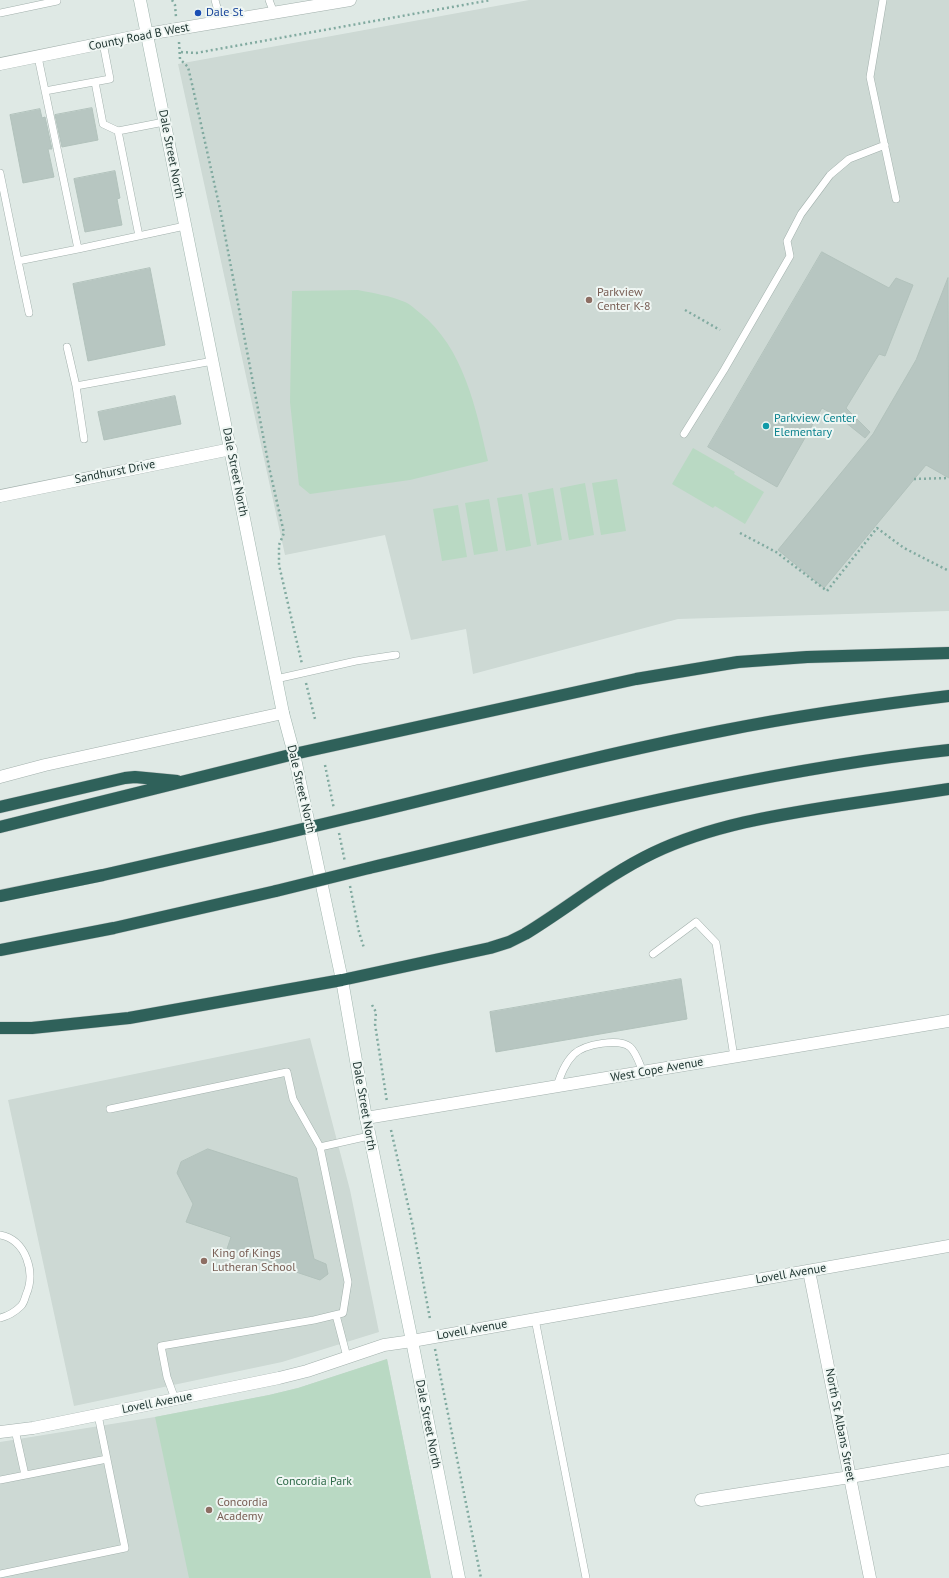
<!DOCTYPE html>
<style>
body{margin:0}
canvas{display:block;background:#dfe9e5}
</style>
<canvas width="949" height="1578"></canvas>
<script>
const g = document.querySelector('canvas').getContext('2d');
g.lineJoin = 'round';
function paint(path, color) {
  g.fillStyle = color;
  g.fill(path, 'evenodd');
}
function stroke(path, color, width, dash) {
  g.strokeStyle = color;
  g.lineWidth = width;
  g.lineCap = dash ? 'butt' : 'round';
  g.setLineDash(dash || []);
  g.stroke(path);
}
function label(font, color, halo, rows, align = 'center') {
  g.font = font + ' "PT Sans",sans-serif';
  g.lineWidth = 4;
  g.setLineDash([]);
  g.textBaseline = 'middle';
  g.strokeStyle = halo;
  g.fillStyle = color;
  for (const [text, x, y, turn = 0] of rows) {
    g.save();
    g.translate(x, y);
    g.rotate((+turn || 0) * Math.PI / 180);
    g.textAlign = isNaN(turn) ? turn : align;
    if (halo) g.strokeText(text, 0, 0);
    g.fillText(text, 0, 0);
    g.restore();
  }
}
const built = new Path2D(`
 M529,0H949V611L678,619L473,674L466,629L411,640L385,535L285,555L178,64Z
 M310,1038L350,1190L379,1332L282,1362L74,1406L8,1100Z
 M387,1359L431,1578H0V1442L155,1417L269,1395L298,1388Z`);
const green = new Path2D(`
 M358,290C373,293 391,296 405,302C410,304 415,309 420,313C464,348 476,409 488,461L410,480L310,494L299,485L290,402L292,291Z
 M693,448L735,472L734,474L764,492L745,524L715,506L713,508L672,484Z
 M617,479L626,531L601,535L592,483Z
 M585,483L594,535L569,540L560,488Z
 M553,488L562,540L537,545L528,493Z
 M522,494L531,546L506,551L497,498Z
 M489,499L498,551L474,555L465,503Z
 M458,505L467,557L442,561L433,509Z
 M387,1359L431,1578H189L155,1417L269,1395L298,1388Z`);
const building = new Path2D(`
 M92,108L98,140L62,147L55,115Z
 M40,109L42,118L45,117L52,149H48L54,177L23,183L10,115Z
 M115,171L120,198L117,199L122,225L85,232L74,179Z
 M822,252L889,288L896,278L913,285L885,356L879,354L846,408L870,432L865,438L840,418L822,408L777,487L708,447Z
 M150,268L165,345L88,361L73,284Z
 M948,278L949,478L926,465L824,588L778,550L873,434L916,360Z
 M175,396L181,424L104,440L98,412Z
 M681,979L687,1019L496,1052L490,1012Z
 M208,1149L297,1178L314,1259L326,1264L328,1274L320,1280L227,1249L231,1237L186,1222L193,1204L177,1173L181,1162Z`);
const path = new Path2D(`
 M172,0L175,5L176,17
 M179,42L180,59L188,67L192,84L220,209L269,467L284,533L279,545V565L302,664
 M181,52L196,53L491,0
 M685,310L720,330
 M914,479L949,478
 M740,533L776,552L827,591L877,528L904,548L949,571
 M306,683L315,719
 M325,765L334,809
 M339,833L345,862
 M350,886L359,932L364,948
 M372,1005L376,1012L375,1024L387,1102
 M391,1130L413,1227L430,1319
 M435,1349L481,1578`);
const service = new Path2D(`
 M215,0L221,22
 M269,0L274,13
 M883,0L870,77L896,199
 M0,13L57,1V0
 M38,57L78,249L185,226
 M95,82L103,124L118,131
 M45,91L110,79L103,43
 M0,173L18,261L78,249
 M139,236L118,131L164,122
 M18,261L29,313
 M67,347L76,386L84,439
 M76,386L213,361
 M684,434L724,370L790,256L787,241L801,214L830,175L849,159L885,145
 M276,679L356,661L396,655
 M653,954L696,922L716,943L734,1057
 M557,1086C561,1074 565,1063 574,1054C585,1044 619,1038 630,1047C636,1052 640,1065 643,1072
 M110,1109L287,1072L293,1099L320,1147L348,1282L343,1313L314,1320L161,1346L167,1377L175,1399
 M320,1147L369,1136
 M0,1235C26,1240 36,1272 26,1295C25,1298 24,1303 21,1306C15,1312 8,1316 0,1318
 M336,1315L347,1357
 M535,1319L586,1578
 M15,1430L25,1475
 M0,1480L107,1459
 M0,1574L125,1548L98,1415`);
const minor = new Path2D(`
 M0,496L231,449
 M0,777L45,765L283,713
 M366,1118L949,1021
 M809,1271L870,1578
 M412,1341L949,1246
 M701,1500L850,1477L949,1460`);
const tertiary = new Path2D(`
 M0,64L147,34L350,0
 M0,1432L33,1428L279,1378L307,1371L384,1345L412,1341`);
const secondary = new Path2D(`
 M140,0L283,713L294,754L342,980L366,1118L412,1341L459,1578`);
const motorway = new Path2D(`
 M0,807L125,778L135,777L177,781
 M357,816C478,787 599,755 721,731C796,716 873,705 949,696
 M0,827L294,754L636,679L738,662L807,657L949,653
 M369,868C561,823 752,771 949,750
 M0,896L103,875L269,837
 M0,950L114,928L276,891
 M0,1028H32L129,1018L342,980L490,948L509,942L525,934C568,908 607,875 653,853C712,825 777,815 841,805C877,800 913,794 949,789`);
const motorwayBridge = new Path2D(`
 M269,837L357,816
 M276,891L369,868`);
const markers = [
 [198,13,4,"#1a4fb4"],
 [589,300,4,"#8d6e63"],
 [766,426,4,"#0f9aa8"],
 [204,1261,4,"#8d6e63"],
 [209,1510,4,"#8d6e63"]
];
const transitNames = [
 ["Dale St",206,13]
];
const streetNames = [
 ["County Road B West",139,37,-11],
 ["Dale Street North",171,154,79],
 ["Sandhurst Drive",115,472,-11],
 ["Dale Street North",235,472,79],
 ["Dale Street North",301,789,77],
 ["West Cope Avenue",657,1070,-10],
 ["Dale Street North",364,1106,80],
 ["Lovell Avenue",791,1274,-10],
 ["Lovell Avenue",472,1330,-10],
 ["Lovell Avenue",157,1403,-11],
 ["Dale Street North",428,1424,79],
 ["North St Albans Street",840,1425,79]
];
const educationNames = [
 ["Parkview",597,293],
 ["Center K-8",597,307],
 ["King of Kings",212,1254],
 ["Lutheran School",212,1268],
 ["Concordia",217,1503],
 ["Academy",217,1517]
];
const cultureNames = [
 ["Parkview Center",774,419],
 ["Elementary",774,433]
];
const parkNames = [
 ["Concordia Park",314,1482]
];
paint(built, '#cdd9d4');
paint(green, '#b9d9c3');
paint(building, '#b7c6c1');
stroke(building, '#b2c2bc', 1);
stroke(service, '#a2b0ac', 8);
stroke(minor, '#a2b0ac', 13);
stroke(tertiary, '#a2b0ac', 13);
stroke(secondary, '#9fb4ad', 13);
stroke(motorway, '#bcc3c2', 13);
stroke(path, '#81aaa0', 2.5, [2, 3]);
stroke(service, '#fff', 7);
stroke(minor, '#fff', 12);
stroke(tertiary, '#fff', 12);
stroke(secondary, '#fff', 12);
stroke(motorway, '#2f615a', 12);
stroke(motorwayBridge, '#bcc3c2', 13, []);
stroke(motorwayBridge, '#2f615a', 12);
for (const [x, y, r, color] of markers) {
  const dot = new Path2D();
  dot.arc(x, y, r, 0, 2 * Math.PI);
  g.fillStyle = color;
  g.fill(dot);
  stroke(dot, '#eff6f3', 1.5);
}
label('12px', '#164399', '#eff6f3', transitNames, 'left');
label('12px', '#213733', '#eff6f3', streetNames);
label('12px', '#785e54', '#eff6f3', educationNames, 'left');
label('12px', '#0d838f', '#eff6f3', cultureNames, 'left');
label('12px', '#2f6b49', '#eff6f3', parkNames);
</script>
